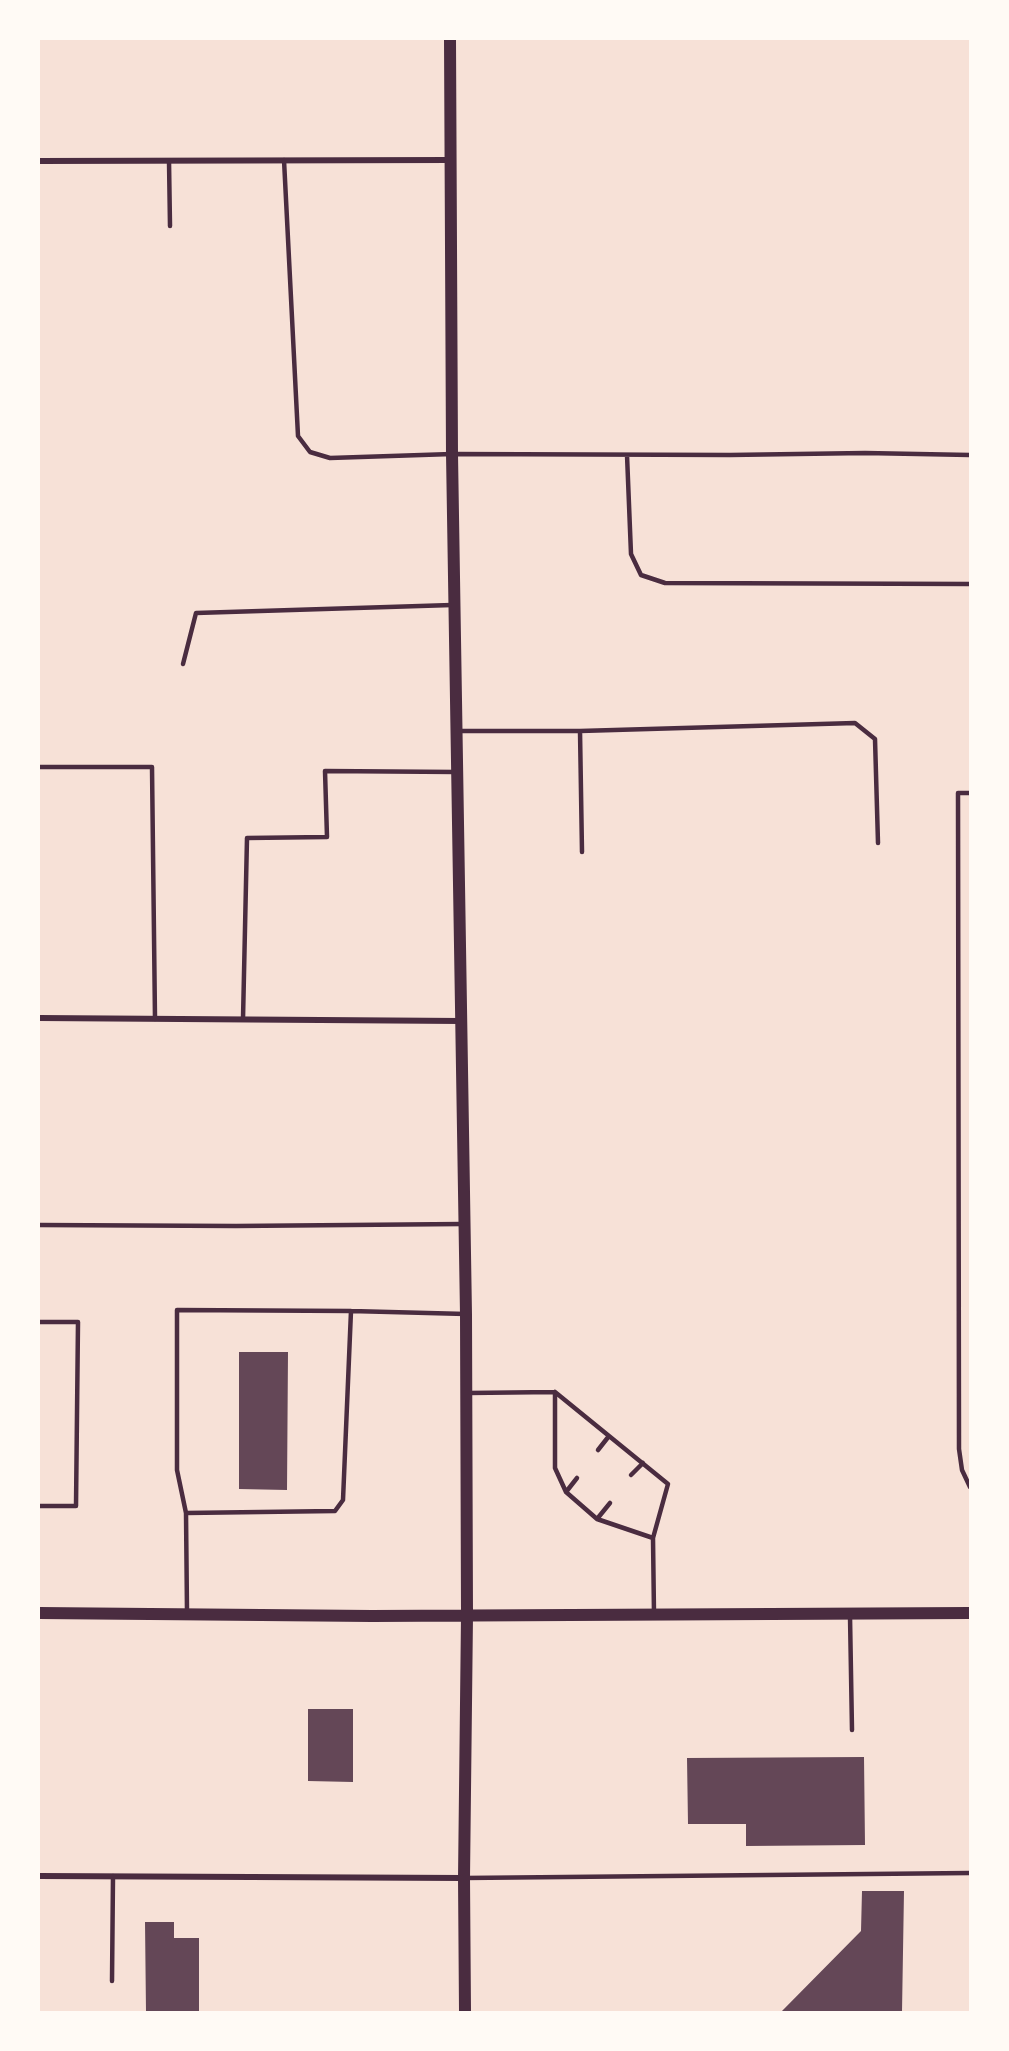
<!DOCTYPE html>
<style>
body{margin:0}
#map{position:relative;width:1009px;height:2051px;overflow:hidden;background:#f7e1d7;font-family:"Playfair Display",serif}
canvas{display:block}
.frame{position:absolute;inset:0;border:40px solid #fffaf5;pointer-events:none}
</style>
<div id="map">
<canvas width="1009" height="2051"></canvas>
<div class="frame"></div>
</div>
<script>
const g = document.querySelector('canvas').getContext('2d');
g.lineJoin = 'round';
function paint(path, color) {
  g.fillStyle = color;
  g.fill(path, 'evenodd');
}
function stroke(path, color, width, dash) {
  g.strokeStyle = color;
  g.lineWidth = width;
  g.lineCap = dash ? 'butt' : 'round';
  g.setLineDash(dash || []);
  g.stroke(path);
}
const building = new Path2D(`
 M239,1352H288L287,1490L239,1489Z
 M308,1709H353V1782L308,1781Z
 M864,1757L865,1845L746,1846V1824H688L687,1758Z
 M862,1891H904L902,2012H781L861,1931Z
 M145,1922H174V1938H199V2012H146Z`);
const service = new Path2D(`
 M284,160L298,436L310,452L330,458L452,454L730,455L865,453L970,455
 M169,161L170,226
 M627,455L631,554L641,575L665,583L970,584
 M183,664L196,613L452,605
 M457,731H580L855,723L875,739L878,843
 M580,731L582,852
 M39,767H152L155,1019
 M970,793H958L959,1449L962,1470L970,1487
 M243,1019L247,838L327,837L325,771L456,772
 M39,1225L236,1226L462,1224
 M351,1311L343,1500L335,1511L186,1513L177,1470V1310L351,1311L466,1314
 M39,1322H78L76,1506H39
 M555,1392L668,1484L653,1538
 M468,1393L555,1392V1468L566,1492L597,1519L653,1538L654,1614
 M598,1450L609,1436
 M631,1475L643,1463
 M566,1492L577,1478
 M186,1513L187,1612
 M597,1519L610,1503
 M850,1616L852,1730
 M464,1878L970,1873
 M112,1981L113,1876`);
const minor = new Path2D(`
 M39,161L450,160
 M39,1018L461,1021
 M39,1876L463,1878`);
const secondary = new Path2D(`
 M450,39L452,454L466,1314L467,1616L464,1878L465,2012
 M39,1613L372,1616L970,1613`);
paint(building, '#644757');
stroke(service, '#4a2c40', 4.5);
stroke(minor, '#4a2c40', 6);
stroke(secondary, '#4a2c40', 12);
</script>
